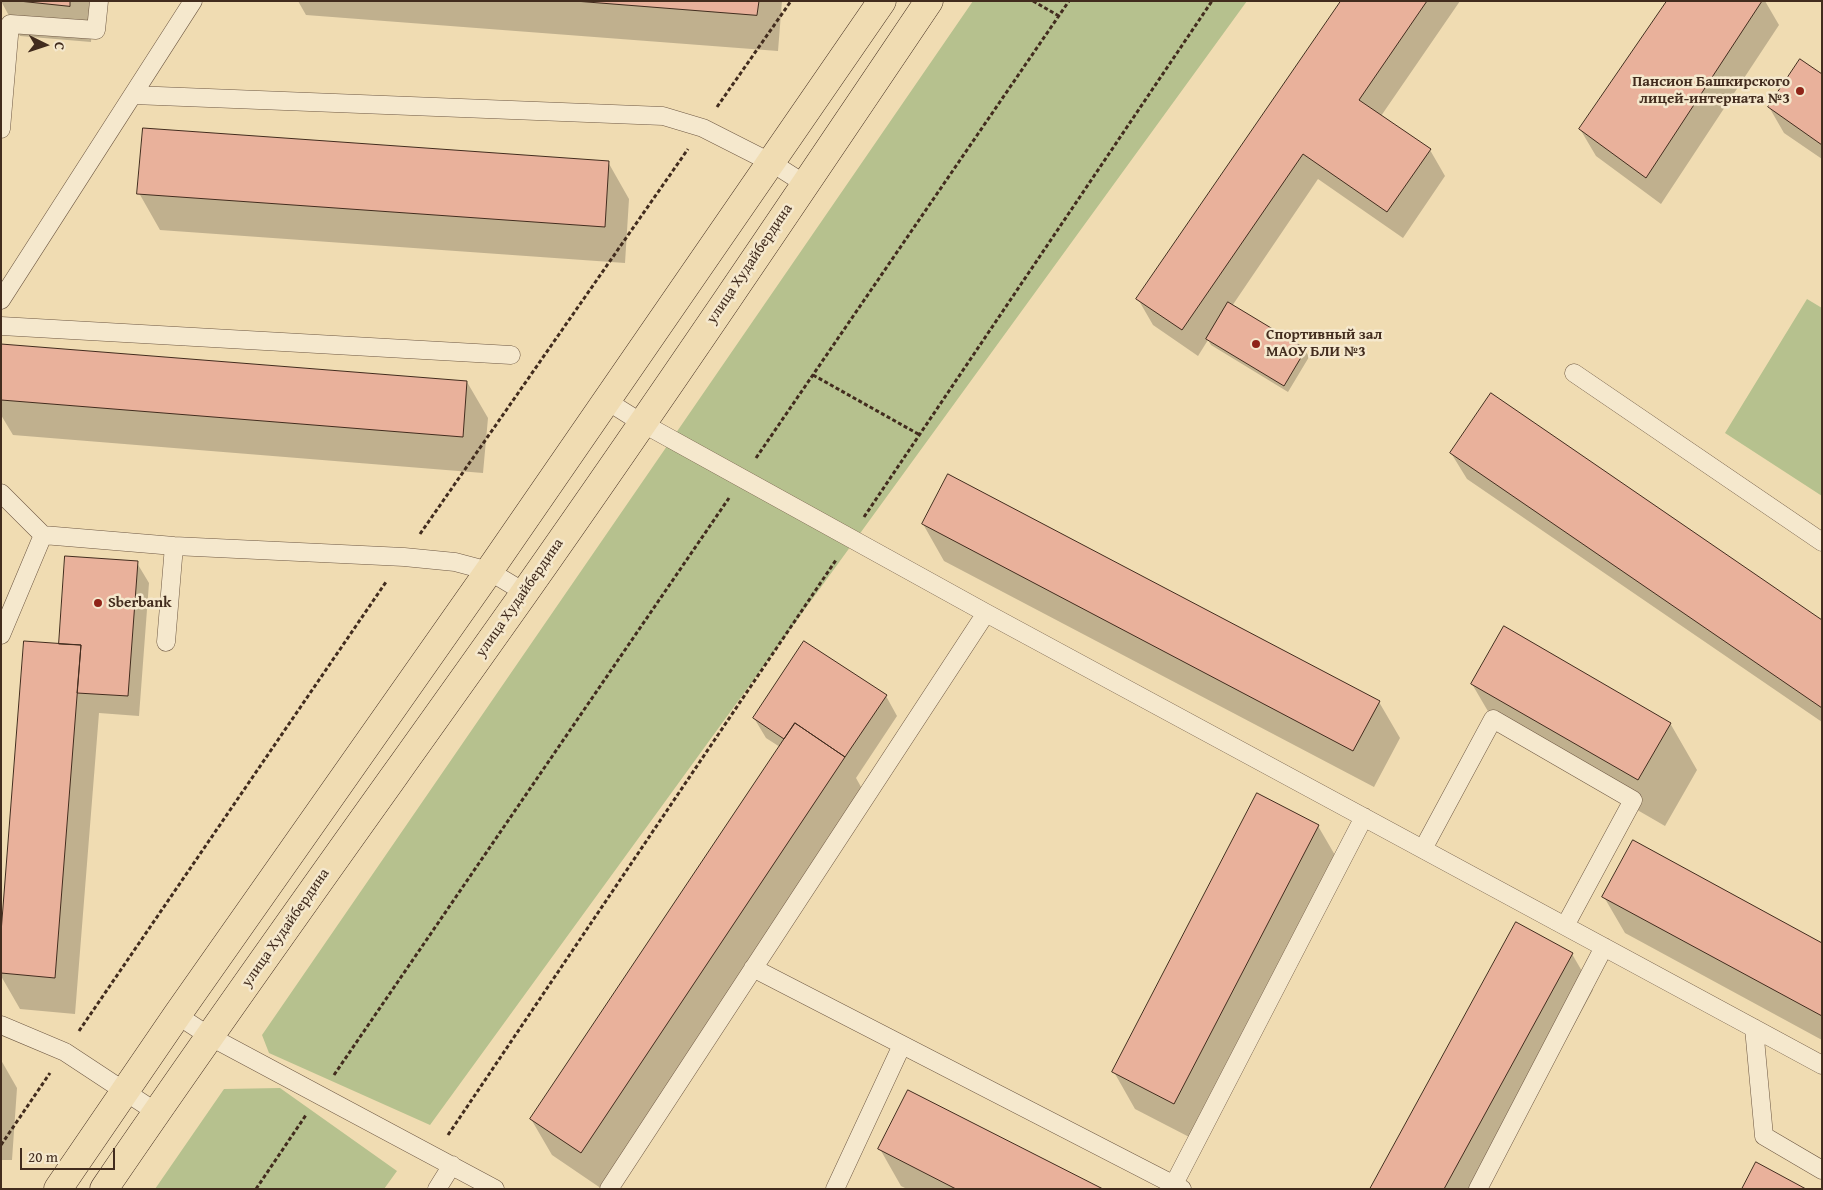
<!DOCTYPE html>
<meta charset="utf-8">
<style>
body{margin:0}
#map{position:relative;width:1823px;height:1190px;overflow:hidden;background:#f0dcb2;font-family:"Gentium Book Plus",serif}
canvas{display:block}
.frame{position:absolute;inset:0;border:2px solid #422c1e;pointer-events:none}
.north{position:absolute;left:20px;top:20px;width:50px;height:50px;-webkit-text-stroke:4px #f5e8cd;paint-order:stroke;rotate:94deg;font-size:14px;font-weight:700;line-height:20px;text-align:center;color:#422c1e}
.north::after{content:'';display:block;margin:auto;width:18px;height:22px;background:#422c1e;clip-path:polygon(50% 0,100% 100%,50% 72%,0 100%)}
.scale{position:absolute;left:20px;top:1148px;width:95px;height:22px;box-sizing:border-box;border:2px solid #422c1e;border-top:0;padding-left:6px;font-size:15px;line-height:18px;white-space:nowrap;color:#422c1e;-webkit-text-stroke:4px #f5e8cd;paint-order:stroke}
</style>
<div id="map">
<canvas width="1823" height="1190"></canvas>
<div class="frame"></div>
<div class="north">С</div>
<div class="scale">20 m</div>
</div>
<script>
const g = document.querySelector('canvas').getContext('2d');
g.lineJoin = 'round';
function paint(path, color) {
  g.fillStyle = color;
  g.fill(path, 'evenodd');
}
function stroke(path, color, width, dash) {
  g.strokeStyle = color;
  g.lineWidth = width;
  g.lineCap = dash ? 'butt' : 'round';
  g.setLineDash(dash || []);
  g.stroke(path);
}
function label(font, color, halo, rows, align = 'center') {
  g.font = font + ' "Gentium Book Plus",serif';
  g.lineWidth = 5;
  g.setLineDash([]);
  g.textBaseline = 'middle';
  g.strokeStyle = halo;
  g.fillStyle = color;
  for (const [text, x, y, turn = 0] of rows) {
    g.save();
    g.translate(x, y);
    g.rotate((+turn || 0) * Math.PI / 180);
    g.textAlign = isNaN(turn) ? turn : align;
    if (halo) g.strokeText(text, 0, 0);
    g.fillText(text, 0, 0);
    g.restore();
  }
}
const green = new Path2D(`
 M973,1H1247L430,1125L269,1053L262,1035Z
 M1807,299L1822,308V496L1725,433Z
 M280,1088L397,1171L384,1189H155L224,1089Z`);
const shadow = new Path2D(`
 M1,1H94L91,42L20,36Z
 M298,1H782L778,51L306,15Z
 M1342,1H1460L1381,116L1430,150L1445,176L1403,238L1318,179L1232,306L1305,350L1309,357L1288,392L1211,345L1208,340L1198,356L1153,325L1138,299Z
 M1669,1H1765L1779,25L1661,204L1596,156L1580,129Z
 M1822,76V159L1784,133L1769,107Z
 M608,162L629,199L625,263L160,230L139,193Z
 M1,345L467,382L488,418L483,473L13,435L1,415Z
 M1451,453L1822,621V722L1467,479Z
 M923,524L1379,702L1400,738L1374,787L944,561Z
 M137,563L149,583L139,716L99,713L75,1014L20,1009L1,976V950L61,645Z
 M1472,684L1670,723L1697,770L1665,826L1499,730Z
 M886,696L897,716L856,778L865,794L602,1189L552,1155L531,1119L780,747L766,738L754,718Z
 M1318,826L1339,862L1195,1140L1135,1109L1114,1072Z
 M1604,897L1822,944V1040L1625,933Z
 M1572,954L1593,990L1485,1189H1372Z
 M1,1060L17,1088L12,1160H1Z
 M880,1149L1100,1189H907L901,1186Z`);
const building = new Path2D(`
 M19,1H70V6Z
 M575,1H759L757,15Z
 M1341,1H1427L1359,100L1431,149L1387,212L1303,154L1182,330L1136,299Z
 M1667,1H1762L1646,178L1579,129Z
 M1800,59L1822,74V145L1768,107Z
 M143,128L609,161L605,227L137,194Z
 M1228,302L1306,349L1284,386L1206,339Z
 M1,344L467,381L463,437L1,400Z
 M1491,393L1822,620V708L1450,453Z
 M948,474L1380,701L1353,751L922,524Z
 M65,556L138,561L128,696L77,693L81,645L59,644Z
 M1504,626L1671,723L1638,780L1471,684Z
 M24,641L81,645L55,978L1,973V933Z
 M804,641L887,695L845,757L795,723L784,739L753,718Z
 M795,723L845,757L581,1153L530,1119Z
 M1257,793L1319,825L1174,1104L1112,1072Z
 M1633,840L1822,943V1016L1602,897Z
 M1516,922L1573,953L1444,1189H1370Z
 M908,1090L1103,1189H956L878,1149Z
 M1756,1162L1806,1189H1742Z`);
const path = new Path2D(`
 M1033,1L1059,16
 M717,107L791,1
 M813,375L920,435
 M756,458L1069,1
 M864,517L1212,1
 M420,534L688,149
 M79,1031L386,582
 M334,1075L729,498
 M448,1135L836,560
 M1,1145L50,1073
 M256,1189L306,1115`);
const lane = new Path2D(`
 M133,95L663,116L703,128L772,163L805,184
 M1,129L10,24L96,30L99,1
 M1,300L193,1
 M1,326L511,355
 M1574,373L1822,542
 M607,401L642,423L986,613L1822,1065
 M1,493L43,535L174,546L404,557L455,562L489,571L524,592
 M1,635L43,535
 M166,642L174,546
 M1423,849L1493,719L1633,800L1565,926
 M753,968L1182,1189
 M177,1015L209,1036L495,1189
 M1,1025L65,1052L156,1112
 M1754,1028L1764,1136L1822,1170
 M1174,1184L1364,817
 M437,1189L452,1165
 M609,1189L986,613
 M835,1189L902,1045
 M1478,1189L1604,947`);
const primary = new Path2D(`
 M58,1189L177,1015L489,571L882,1
 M104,1189C240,989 383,793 523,595C661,399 795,200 929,1`);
const markers = [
 [1800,91,5,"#8f2418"],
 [1256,344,5,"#8f2418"],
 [98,603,5,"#8f2418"]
];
const poiNames = [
 ["Пансион Башкирского",1790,82,"right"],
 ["лицей-интерната №3",1790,99,"right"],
 ["Спортивный зал",1266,335],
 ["МАОУ БЛИ №3",1266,352],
 ["Sberbank",108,603]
];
const streetNames = [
 ["улица Худайбердина",750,264,-56],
 ["улица Худайбердина",520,598,-55],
 ["улица Худайбердина",286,928,-55]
];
paint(green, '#b6c18e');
paint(shadow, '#0003');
paint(building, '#e9b19b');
stroke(building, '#422c1e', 1);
stroke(lane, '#6e5843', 19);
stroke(primary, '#422c1e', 29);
stroke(path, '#422c1e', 3, [4, 2.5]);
stroke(lane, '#f5e8cd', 18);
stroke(primary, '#f0dcb2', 28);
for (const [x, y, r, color] of markers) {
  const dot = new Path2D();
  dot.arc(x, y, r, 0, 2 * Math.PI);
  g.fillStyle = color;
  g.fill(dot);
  stroke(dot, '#f5e8cd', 2);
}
label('bold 15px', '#422c1e', '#f5e8cd', poiNames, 'left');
label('15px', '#422c1e', '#f5e8cd', streetNames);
</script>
